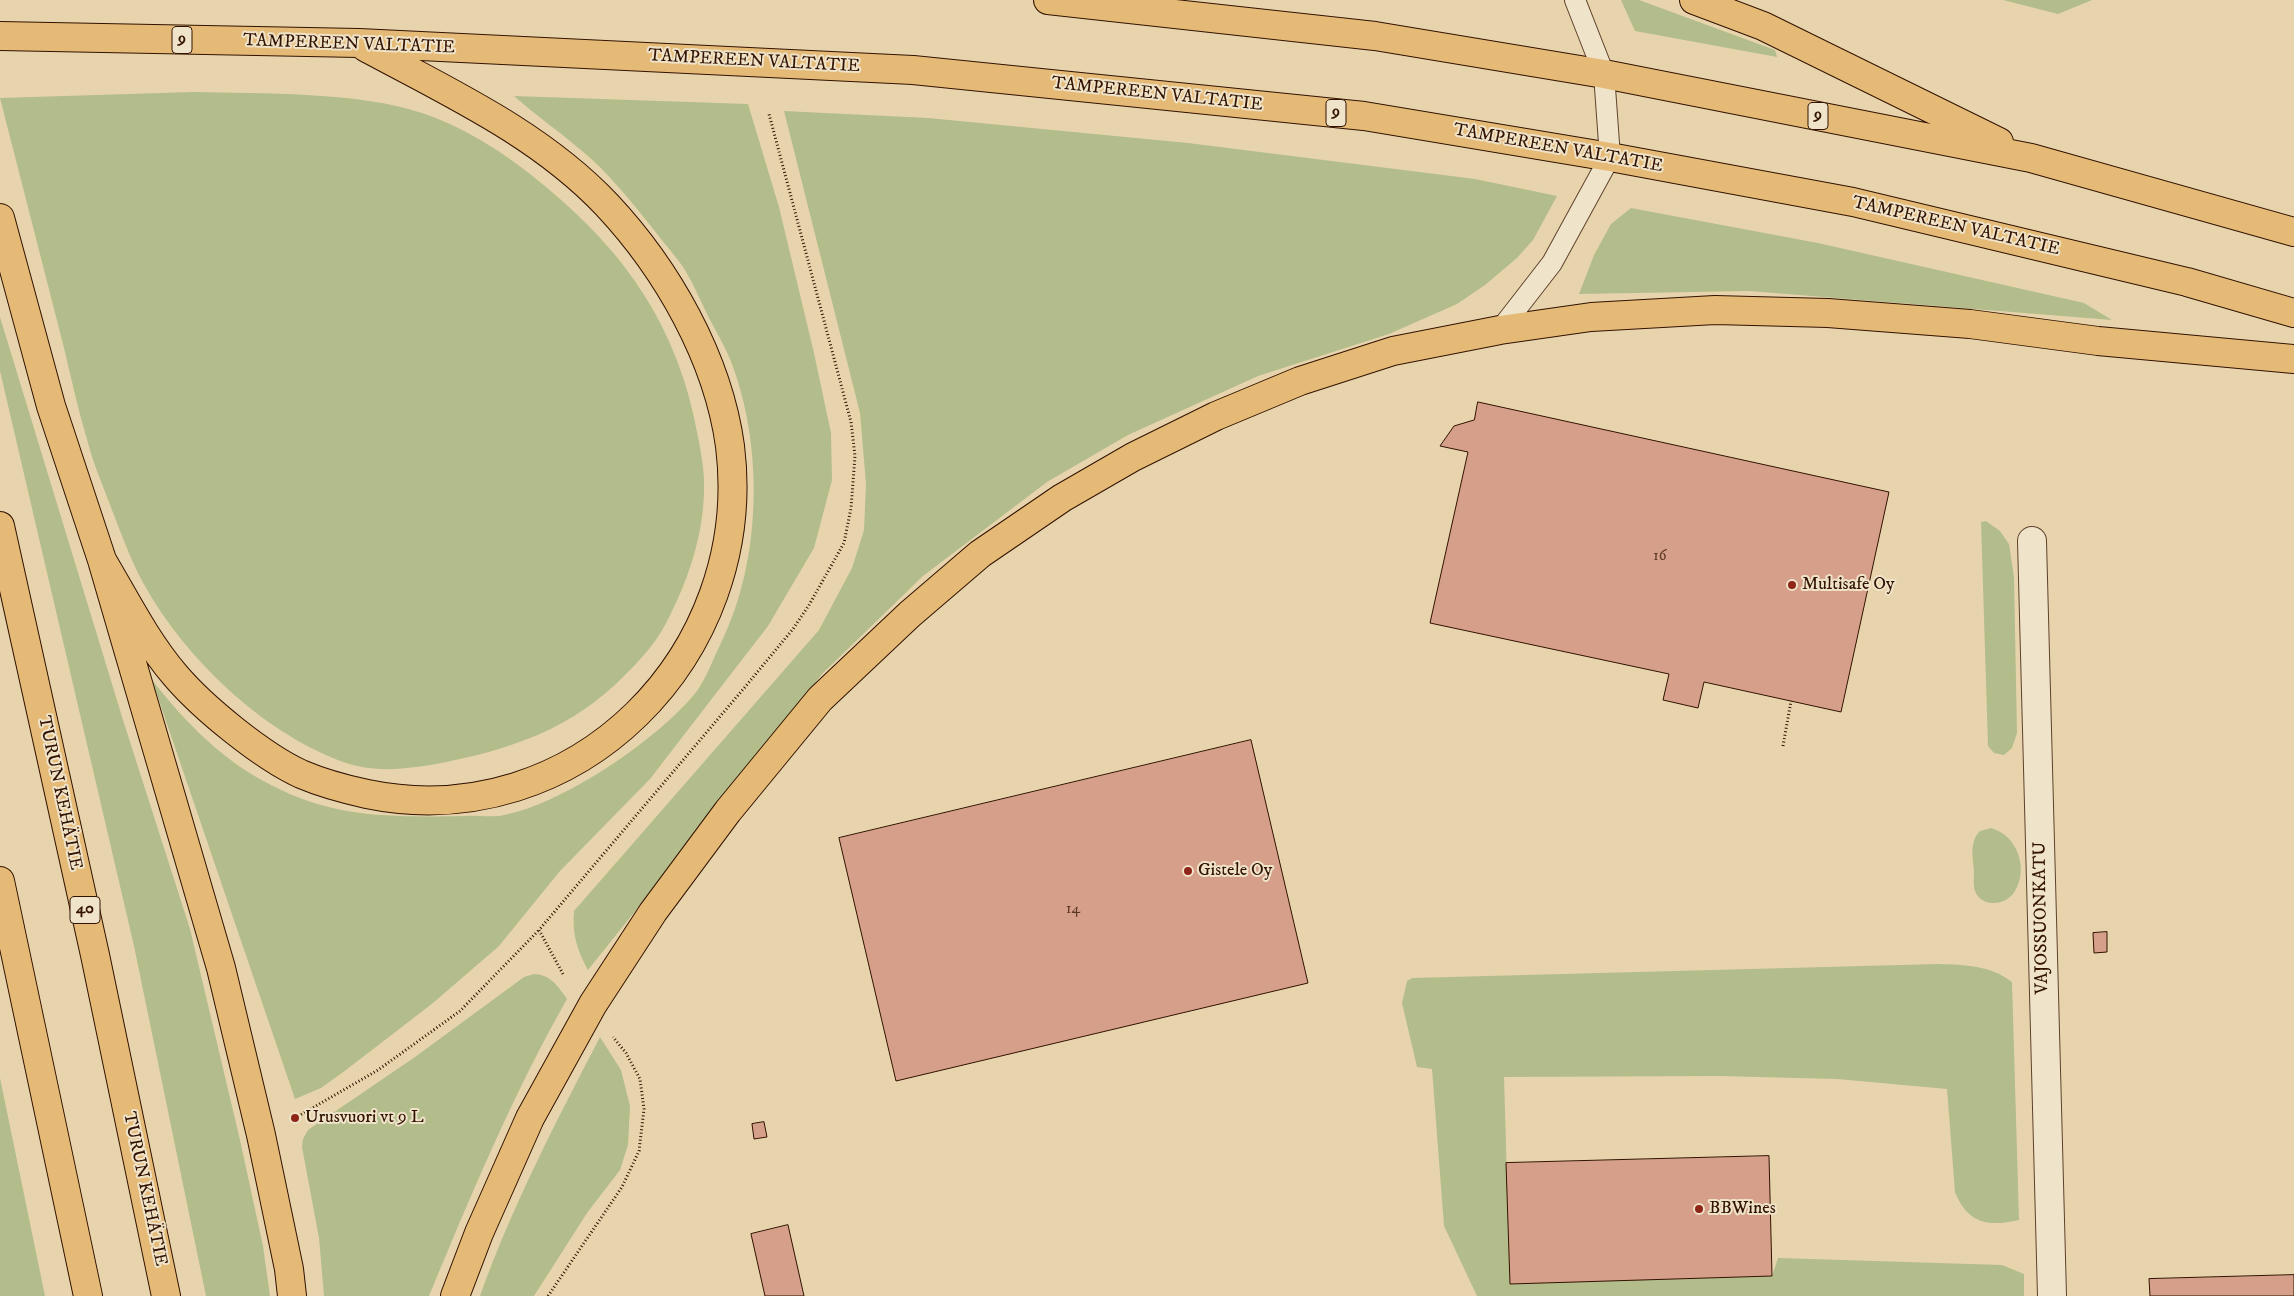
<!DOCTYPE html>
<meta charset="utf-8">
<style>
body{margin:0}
canvas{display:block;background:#e7d4ac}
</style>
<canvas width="2294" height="1296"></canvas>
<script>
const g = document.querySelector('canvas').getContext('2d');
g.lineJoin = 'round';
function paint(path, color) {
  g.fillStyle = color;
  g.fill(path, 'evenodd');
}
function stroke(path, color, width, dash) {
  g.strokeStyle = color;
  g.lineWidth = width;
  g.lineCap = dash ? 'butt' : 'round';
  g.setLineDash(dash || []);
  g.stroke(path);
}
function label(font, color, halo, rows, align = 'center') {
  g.font = font + ' "IM FELL DW Pica",serif';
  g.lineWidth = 4;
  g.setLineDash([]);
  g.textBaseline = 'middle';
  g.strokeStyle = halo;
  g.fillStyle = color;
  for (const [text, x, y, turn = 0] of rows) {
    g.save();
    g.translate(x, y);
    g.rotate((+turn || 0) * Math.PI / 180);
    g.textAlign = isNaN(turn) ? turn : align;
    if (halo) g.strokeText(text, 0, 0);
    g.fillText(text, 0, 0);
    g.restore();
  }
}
const green = new Path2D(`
 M1621,0H1639L1775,50L1777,57L1635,31Z
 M2003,0H2092L2058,14Z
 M193,92C263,94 358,91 425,114C470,130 509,156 546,187C626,253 678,328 697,432C701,452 705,472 704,492C703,539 686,586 664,627C654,645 640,660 626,674C573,729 510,750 436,764C406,769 376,773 346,763C267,735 191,664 149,593C133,567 123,538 112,510C104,488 94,466 88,443C78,410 71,377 63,344C42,262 21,180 0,98Z
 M514,96L748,104L779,207L814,353L831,433L832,480L814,548L768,626L650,779L560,871L499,946L433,1003L346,1070L321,1088L295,1099L152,680C185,722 223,761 271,785C336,819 394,817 465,816C477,815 492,818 504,815C563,804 660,738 697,691C707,677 713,659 721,643C762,560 764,445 730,359C724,345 716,331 709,318C701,302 694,285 685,270C678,259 669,249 661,239C635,206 609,172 576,146C556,129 534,114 514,96Z
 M784,111L928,118L1188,143L1475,179L1557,196L1533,240L1517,258L1485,285L1457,304L1389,334L1258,376L1128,435L1047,482L923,576L822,674L748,770L588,970C577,950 572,934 574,911L819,630L852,568L864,530L866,484L860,413Z
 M1631,208L1818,243L2084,303L2112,320L1749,291L1579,294L1594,255L1611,224Z
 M0,317L123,720L190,929L240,1140L263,1246L270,1296H206L134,946L0,371Z
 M1986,521L2000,531L2009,544L2014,577L2017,733L2012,748L2004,755L1994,753L1988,746L1981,522Z
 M1991,828C2018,835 2030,871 2013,894C2003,906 1981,907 1975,891C1973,885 1974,877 1974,871C1973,858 1969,842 1980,831Z
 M1938,964C1965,965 1990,965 2012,982L2019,1220C1988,1227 1968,1224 1955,1192L1947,1089L1837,1079L1719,1076L1504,1077L1510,1283L1772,1276L1778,1258L2002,1265L2024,1274V1296H1477L1444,1226L1432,1069L1417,1067L1402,1003L1407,981L1412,978Z
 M534,974C551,975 558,986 567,999C513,1094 471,1195 429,1296H324L319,1238L302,1147L303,1139L308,1130L415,1057L524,977Z
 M600,1037L621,1070L630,1106L628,1145L620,1170L587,1213L534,1296H480C512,1206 556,1122 600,1037Z
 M0,1078L45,1296H0Z`);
const building = new Path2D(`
 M1478,402L1889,492L1841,712L1704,682L1698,708L1663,700L1669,674L1430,623L1468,452L1440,446L1454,426L1474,420Z
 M1251,740L1308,983L896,1081L839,838Z
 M2107,932V952L2094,953L2093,933Z
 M764,1122L767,1137L754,1139L752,1124Z
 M1769,1156L1772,1276L1510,1284L1506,1163Z
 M788,1225L804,1296H765L751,1234Z
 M2294,1275V1296H2150L2149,1279Z`);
const path = new Path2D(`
 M1783,746L1791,701
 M563,974L539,930L745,687L793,629L809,605L844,543L851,508L855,456L851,422L769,114
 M295,1118L378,1070L460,1011L539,930
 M548,1296L622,1187L639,1151L644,1109L640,1079L626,1053L613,1037`);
const service = new Path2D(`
 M1500,330L1552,263L1610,157L1604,74L1575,0`);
const minor = new Path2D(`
 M2032,541L2052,1296`);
const trunk = new Path2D(`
 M0,526L95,955L166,1296
 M0,881L88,1296`);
const motorway = new Path2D(`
 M1048,0L1375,36L1604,74L2031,158L2294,232
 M1694,0L1763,26L1999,142
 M0,36L359,43L913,70L1364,116L1610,157L1853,202L2187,282L2294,313
 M0,218L51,406L102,560L221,968L261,1135L289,1269L292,1296
 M102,560C125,599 146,641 175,675C203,708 262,756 301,774C322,783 344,789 367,794C576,837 756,654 730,446C718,358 667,269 607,205C540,134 450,93 365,47
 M455,1296L479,1233L530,1118L593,1004L653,912L728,811L820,699L910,614L980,554L1062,498L1133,457L1216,416L1300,381L1393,351L1500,330L1591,317L1715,310L1828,313L1970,324L2098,341L2294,359`);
const markers = [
 [1792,585,5,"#8f2418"],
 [1188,871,5,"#8f2418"],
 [295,1118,5,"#8f2418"],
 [1699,1209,5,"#8f2418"]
];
const numberNames = [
 ["16",1660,557],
 ["14",1073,910]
];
const shields = [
 [182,40,20],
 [1336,113,20],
 [1818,116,20],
 [85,910,30]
];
const shieldNames = [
 ["9",182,40],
 ["9",1336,113],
 ["9",1818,116],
 ["40",85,910]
];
const streetNames = [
 ["TAMPEREEN VALTATIE",349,45,2],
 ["TAMPEREEN VALTATIE",754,62,3],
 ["TAMPEREEN VALTATIE",1157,95,6],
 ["TAMPEREEN VALTATIE",1558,149,10],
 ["TAMPEREEN VALTATIE",1956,227,13],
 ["TURUN KEHÄTIE",59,793,78],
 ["VAJOSSUONKATU",2042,918,-91],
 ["TURUN KEHÄTIE",144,1189,78]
];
const poiNames = [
 ["Multisafe Oy",1802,585],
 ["Gistele Oy",1198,871],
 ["Urusvuori vt 9 L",305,1118],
 ["BBWines",1709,1209]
];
paint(green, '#b3bd8b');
paint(building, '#d59f89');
stroke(building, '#321201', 1);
stroke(service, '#5f422c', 22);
stroke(minor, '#5f422c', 30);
stroke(trunk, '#321201', 30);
stroke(motorway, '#321201', 30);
stroke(path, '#321201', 3, [1, 2.5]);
stroke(service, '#efe3c9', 20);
stroke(minor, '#efe3c9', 28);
stroke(trunk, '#e4ba76', 28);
stroke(motorway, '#e4ba76', 28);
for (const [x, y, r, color] of markers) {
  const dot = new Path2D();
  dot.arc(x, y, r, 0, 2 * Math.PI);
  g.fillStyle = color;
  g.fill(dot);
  stroke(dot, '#efe3c9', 2);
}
label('15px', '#5b3523', null, numberNames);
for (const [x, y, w] of shields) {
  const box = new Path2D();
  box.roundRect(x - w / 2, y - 13.5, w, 27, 4);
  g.fillStyle = '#efe3c9';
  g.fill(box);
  stroke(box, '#321201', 1);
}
label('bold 16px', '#321201', null, shieldNames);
label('18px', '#321201', '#efe3c9', streetNames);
label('18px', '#321201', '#efe3c9', poiNames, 'left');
</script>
